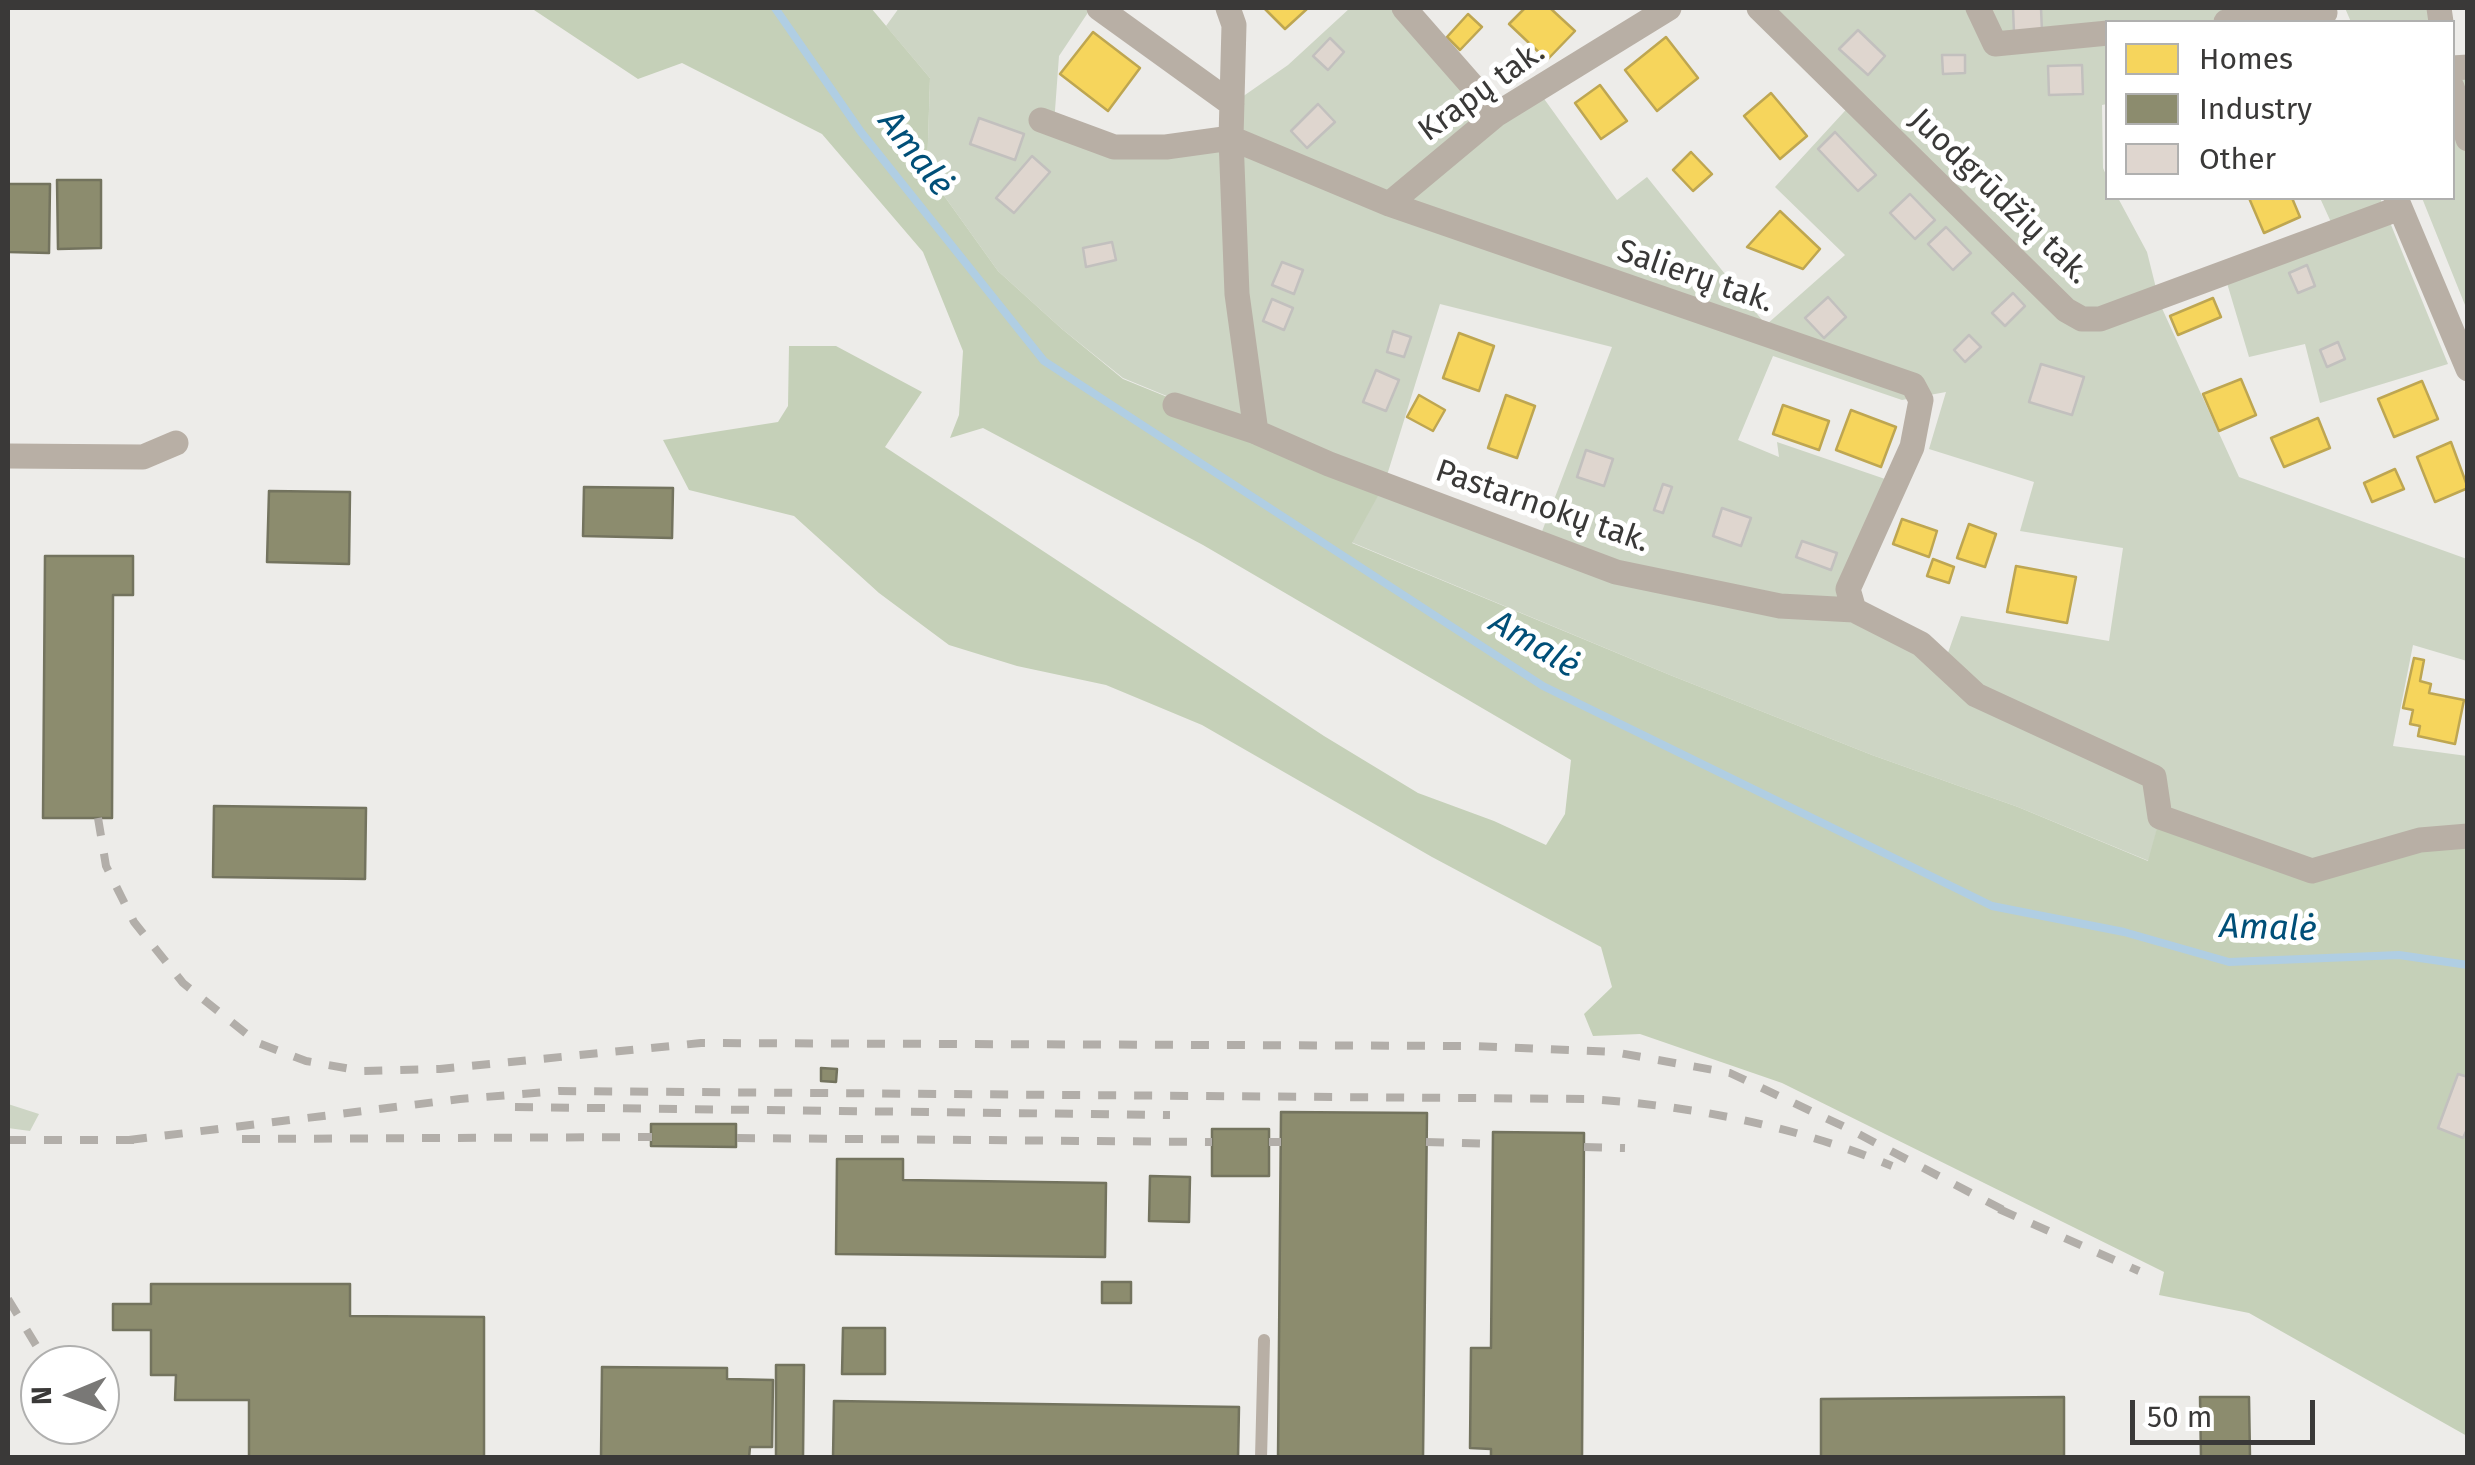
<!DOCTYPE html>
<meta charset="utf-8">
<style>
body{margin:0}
#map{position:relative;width:2475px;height:1465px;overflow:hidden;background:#edece9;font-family:"Fira Sans",sans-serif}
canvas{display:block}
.frame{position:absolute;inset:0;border:10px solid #3a3938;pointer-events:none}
.legend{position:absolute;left:2105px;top:20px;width:350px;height:180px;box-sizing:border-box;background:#fff;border:2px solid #b0b0af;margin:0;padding:12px 18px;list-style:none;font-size:30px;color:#3a3938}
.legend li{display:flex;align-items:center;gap:20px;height:50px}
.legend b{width:50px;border:2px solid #b0b0af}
.north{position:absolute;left:20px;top:1345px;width:100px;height:100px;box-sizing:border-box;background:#fff;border:2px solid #b0b0af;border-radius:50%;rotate:269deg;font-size:28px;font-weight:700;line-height:40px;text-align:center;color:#3a3938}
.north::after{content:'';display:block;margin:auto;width:35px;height:45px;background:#797876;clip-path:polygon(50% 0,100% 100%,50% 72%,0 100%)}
.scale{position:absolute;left:2130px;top:1400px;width:185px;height:45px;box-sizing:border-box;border:5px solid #3a3938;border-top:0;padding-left:12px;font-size:30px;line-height:35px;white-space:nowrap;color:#3a3938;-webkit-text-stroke:8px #fff;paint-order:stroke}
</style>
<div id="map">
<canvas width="2475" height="1465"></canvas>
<div class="frame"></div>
<ul class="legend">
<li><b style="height:28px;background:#f6d55c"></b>Homes</li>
<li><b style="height:28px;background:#8c8c6e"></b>Industry</li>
<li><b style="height:28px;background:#dfd6cf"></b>Other</li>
</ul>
<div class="north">N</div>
<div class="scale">50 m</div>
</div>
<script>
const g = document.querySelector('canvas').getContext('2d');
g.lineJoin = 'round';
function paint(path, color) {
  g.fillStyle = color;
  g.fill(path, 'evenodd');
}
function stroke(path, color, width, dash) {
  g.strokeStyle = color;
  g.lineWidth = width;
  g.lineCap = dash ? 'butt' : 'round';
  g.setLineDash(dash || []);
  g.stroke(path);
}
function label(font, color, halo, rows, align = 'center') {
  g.font = font + ' "Fira Sans",sans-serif';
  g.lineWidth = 10;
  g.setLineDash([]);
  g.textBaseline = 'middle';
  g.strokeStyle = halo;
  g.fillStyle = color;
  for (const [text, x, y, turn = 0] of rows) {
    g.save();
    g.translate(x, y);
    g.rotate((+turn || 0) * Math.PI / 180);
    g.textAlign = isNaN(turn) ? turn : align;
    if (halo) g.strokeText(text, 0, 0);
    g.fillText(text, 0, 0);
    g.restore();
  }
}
const green = new Path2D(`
 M899,8H1091L1059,56L1054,124L1114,147L1231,137L1232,104L1288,65L1350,8H1411L1497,114L1537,89L1617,200L1647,177L1766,325L1845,255L1775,187L1854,101L1759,8H2306L2312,22H2108L2107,104L2102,105L2103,168L2107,177L2108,198H2118L2147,252L2160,304L2239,477L2467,559V661L2413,645L2393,746L2467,756V836L2312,871L2160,818L2149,861L2018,807L1872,755L1670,675L1351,542L1383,485L1123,378L1062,329L998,271L927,172L930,78L886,26ZM1440,304L1612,347L1538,542L1384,485ZM1773,356L1902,400L1946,392L1929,449L2034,482L2020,531L2123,548L2109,641L1961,616L1944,664L1834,608L1888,480L1777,442L1779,457L1738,440Z
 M2345,8H2429L2431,22H2351Z
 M2453,72H2467V310L2422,198H2452Z
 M2320,198H2380L2448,364L2320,403L2305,344L2249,357L2224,273L2335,231Z
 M8,1104L39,1114L30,1131L8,1128Z`);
const forest = new Path2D(`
 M531,8H871L930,78L927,172L998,271L1062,329L1123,379L1384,485L1352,543L1670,675L1872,755L2018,807L2148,861L2160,817L2312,871L2467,836V1436L2249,1313L2159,1295L2164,1272L1782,1083L1640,1034L1593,1036L1584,1014L1612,987L1601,947L1432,857L1202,725L1106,685L1017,666L949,645L879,593L794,516L689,490L663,440L778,422L788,406L789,346H836L922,392L885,447L1324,736L1418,793L1494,821L1546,845L1565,814L1571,760L1203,545L983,428L950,438L959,415L963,351L923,252L822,134L682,63L638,79Z`);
const homes = new Path2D(`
 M1264,8H1308L1285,29Z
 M1525,8H1550L1575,31L1547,60L1509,24Z
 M1468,14L1482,27L1460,50L1447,37Z
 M1093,32L1140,68L1108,111L1060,74Z
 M1666,37L1698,78L1657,111L1625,70Z
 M1600,85L1627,121L1601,139L1575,103Z
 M1771,93L1807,136L1780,159L1744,116Z
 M1691,152L1712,174L1693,191L1673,170Z
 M2249,198H2292L2300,217L2264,233Z
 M1780,211L1820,249L1803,269L1747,247Z
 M2213,298L2221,317L2178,335L2170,316Z
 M1459,333L1494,346L1479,391L1443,378Z
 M2241,379L2256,415L2219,431L2203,394Z
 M2422,381L2438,419L2394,437L2378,399Z
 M1419,395L1445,410L1433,431L1407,417Z
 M1506,395L1535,406L1517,458L1488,448Z
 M1783,405L1829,421L1819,450L1773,434Z
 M1851,410L1896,427L1881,467L1836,450Z
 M2318,418L2330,448L2284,467L2271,438Z
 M2451,442L2468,488L2435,502L2417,457Z
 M2395,469L2404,489L2372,502L2364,483Z
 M1902,519L1937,531L1929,557L1893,544Z
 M1969,524L1996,534L1985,567L1957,558Z
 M1933,559L1954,567L1949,583L1927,576Z
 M2016,566L2076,577L2067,623L2007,612Z
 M2414,658L2424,660L2420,681L2431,684L2429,693L2464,700L2455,744L2418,736L2420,726L2410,724L2413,710L2403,708Z`);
const industry = new Path2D(`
 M57,180H101V248L58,249Z
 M8,184H50L49,253L8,252Z
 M584,487L673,488L672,538L583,536Z
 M269,491L350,492L349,564L267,562Z
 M45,556H133V595H113L112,818H43Z
 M214,806L366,808L365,879L213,877Z
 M821,1068L837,1069L836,1082L821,1081Z
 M1281,1112L1427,1113L1423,1458H1278Z
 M651,1124H736V1147L651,1146Z
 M1212,1129H1269V1176H1212Z
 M1493,1132L1584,1133L1582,1458H1491V1449L1470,1448L1471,1348H1491Z
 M837,1159H903V1180L1106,1183L1105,1257L836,1254Z
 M1150,1176L1190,1177L1189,1222L1149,1221Z
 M1102,1282H1131V1303H1102Z
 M151,1284H350V1316L484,1317V1458H249V1400H175L176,1375H151V1330H113V1304H151Z
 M843,1328H885V1374H842Z
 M776,1365H804L803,1458H776Z
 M602,1367L727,1368V1379L773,1380L772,1447H750L749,1458H601Z
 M2064,1397V1458H1821V1399Z
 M2200,1397H2249L2250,1458H2201Z
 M834,1401L1239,1407L1238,1458H833Z`);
const stream = new Path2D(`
 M775,8L861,132L1044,361L1543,686L1992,906L2124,932L2229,962L2399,955L2468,965`);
const building = new Path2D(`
 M2013,8H2041L2042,32L2014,33Z
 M1858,30L1885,56L1868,75L1839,49Z
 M1330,38L1344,52L1328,70L1313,56Z
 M1942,55H1965V73L1943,74Z
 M2082,65L2083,94L2049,95L2048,66Z
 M1318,104L1335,122L1307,148L1291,131Z
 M979,118L1024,134L1015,160L970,144Z
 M1835,132L1876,175L1858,191L1818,149Z
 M1032,156L1050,172L1014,213L996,198Z
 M1910,194L1935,220L1915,239L1890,213Z
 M1946,227L1971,253L1953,270L1928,244Z
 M1112,242L1116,260L1086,267L1083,248Z
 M1282,262L1303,270L1294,294L1272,285Z
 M2307,265L2315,286L2298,293L2289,273Z
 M2013,293L2025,306L2005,326L1992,313Z
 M1828,297L1846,317L1824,338L1805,318Z
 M1272,299L1293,308L1284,330L1263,321Z
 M1393,331L1411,337L1404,357L1387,352Z
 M1969,335L1981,347L1965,362L1954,350Z
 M2338,342L2345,359L2327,367L2320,350Z
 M2041,364L2084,377L2072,415L2029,402Z
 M1376,370L1399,380L1386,411L1363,402Z
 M1586,450L1613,459L1604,486L1577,477Z
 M1663,484L1672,487L1663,513L1654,510Z
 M1722,508L1751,518L1741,546L1713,536Z
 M1802,541L1837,553L1831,570L1796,557Z
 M2458,1074L2468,1077V1127L2463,1138L2438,1128Z`);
const lane = new Path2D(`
 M1261,1458L1264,1340`);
const street = new Path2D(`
 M1099,8L1232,104
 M1404,8L1497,114
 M1759,8L2066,310L2082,319H2100L2400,208
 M1978,8L1995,44L2108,33
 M2439,8L2441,22
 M2226,22L2325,13
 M2452,68L2468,67
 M2452,87L2468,139
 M1041,120L1114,147H1166L1231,138L1234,25L1228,8
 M2396,198L2468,369
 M1389,204L1497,114L1669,8
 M1175,405L1256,432L1329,464L1616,572L1780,606L1854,610L1921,644L1976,695L2154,777L2160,817L2312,871L2420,840L2468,836
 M1256,432L1237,294L1231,138L1389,204L1913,385L1921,400L1912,447L1848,589L1854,610
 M8,456L143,457L176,443`);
const rail = new Path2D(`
 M98,818L106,866L134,922L183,983L258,1043L306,1061L362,1071L440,1069L701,1043L1474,1046L1614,1052L1730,1073L1849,1129L2011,1214
 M515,1107L1170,1115
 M737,1138L1212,1142
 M242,1139L652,1137
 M8,1140H142
 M129,1140L460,1099L559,1091L1589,1099C1693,1106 1796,1126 1892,1166
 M1269,1142H1281
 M1426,1142L1493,1144
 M1584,1147L1625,1148
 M1999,1209L2139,1271
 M8,1299L48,1365
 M79,1425L94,1458`);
const streetNames = [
 ["Krapų tak.",1482,92,-36],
 ["Juodgrūdžių tak.",1999,197,44],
 ["Salierų tak.",1695,277,19],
 ["Pastarnokų tak.",1542,507,19]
];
const waterNames = [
 ["Amalė",915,154,52],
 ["Amalė",1534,645,31],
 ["Amalė",2268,929,2]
];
paint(green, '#cdd5c4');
paint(forest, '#c5d0b8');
paint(homes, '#f6d55c');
stroke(homes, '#bea651', 2.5);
paint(industry, '#8c8c6e');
stroke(industry, '#73735e', 2.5);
stroke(stream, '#b0cee3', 8);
paint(building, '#dfd6cf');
stroke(building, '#c2c0be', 2.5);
stroke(lane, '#b8afa5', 12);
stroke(street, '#b8afa5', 25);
stroke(rail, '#b2aea9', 8, [18, 18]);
label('32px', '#3a3938', '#fff', streetNames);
label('italic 35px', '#004f78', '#fff', waterNames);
</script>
